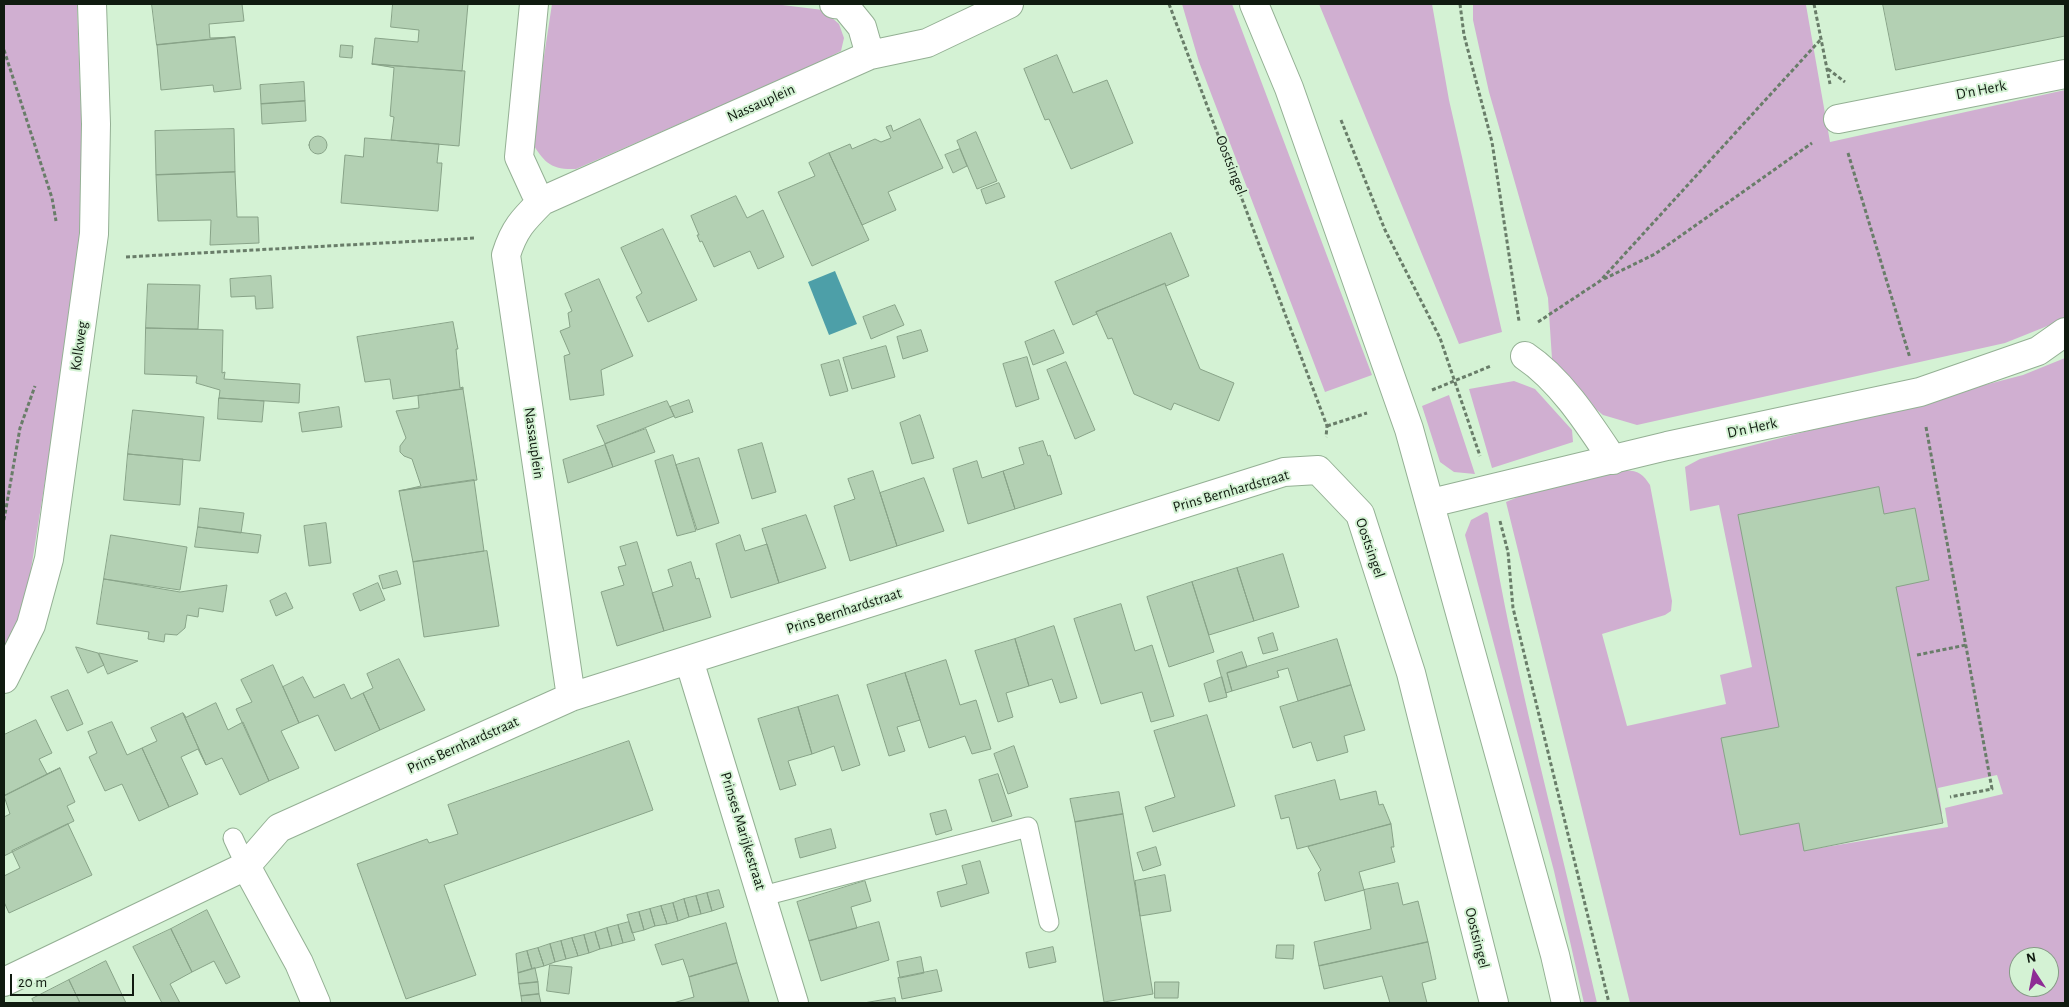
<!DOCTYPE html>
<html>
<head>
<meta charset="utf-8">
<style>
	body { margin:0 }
	#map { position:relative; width:2069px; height:1007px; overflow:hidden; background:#d4f2d4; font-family:"Alegreya Sans",sans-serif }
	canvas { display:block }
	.frame { position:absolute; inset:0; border:5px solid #101b10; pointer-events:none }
	.north { position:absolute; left:2009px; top:947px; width:50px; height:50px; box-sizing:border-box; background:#d4f2d4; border:1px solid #869c86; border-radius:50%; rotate:349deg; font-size:14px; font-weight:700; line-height:20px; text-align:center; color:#101b10 }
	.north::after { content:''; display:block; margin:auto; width:18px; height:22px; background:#8e2c95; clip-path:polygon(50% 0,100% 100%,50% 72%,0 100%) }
	.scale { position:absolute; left:10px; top:974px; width:124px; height:22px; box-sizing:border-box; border:2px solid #101b10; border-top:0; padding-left:6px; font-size:15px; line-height:18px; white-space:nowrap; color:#101b10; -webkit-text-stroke:4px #d4f2d4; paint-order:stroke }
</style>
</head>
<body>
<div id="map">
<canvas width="2069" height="1007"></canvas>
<div class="frame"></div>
<div class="north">N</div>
<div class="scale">20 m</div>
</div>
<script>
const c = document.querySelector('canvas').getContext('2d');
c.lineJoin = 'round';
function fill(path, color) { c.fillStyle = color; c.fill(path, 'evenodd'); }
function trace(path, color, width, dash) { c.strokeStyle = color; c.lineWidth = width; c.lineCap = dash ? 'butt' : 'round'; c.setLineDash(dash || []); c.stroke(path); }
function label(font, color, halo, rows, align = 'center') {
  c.font = font + ' "Alegreya Sans",sans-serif'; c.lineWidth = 4; c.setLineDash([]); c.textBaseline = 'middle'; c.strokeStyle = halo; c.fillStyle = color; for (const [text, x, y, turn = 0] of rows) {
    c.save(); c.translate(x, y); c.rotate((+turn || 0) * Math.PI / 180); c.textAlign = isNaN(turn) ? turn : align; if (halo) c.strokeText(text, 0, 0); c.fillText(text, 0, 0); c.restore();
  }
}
fill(new Path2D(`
	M 4,4 L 77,4 L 81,114 L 81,238 L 62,374 L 22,626 L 4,655 Z
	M 552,4 L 774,4 L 823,10 L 839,24 L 844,38 L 841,51 L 814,65 L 576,169 C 550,170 544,162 531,141 Z
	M 1182,4 L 1232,4 L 1372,375 L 1325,392 L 1199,62 Z
	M 1319,4 L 1432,4 L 1449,100 L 1502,332 L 1459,344 Z
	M 1473,4 L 1806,5 L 1830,142 L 2065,90 L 2065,319 L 2005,343 L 1637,425 L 1603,415 L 1553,374 L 1548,298 L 1489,92 L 1473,20 Z
	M 2065,358 L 2065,1003 L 1630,1003 L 1506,502 L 1525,494 L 1619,471 C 1635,469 1642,472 1650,485 L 1672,601 L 1671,611 L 1665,615 L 1602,634 L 1627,726 L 1726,704 L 1720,675 L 1752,667 L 1719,505 L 1690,511 L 1685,467 L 1700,459 L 2023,375 ZM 1997,775 L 2003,794 L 1945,808 L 1948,827 L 1807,850 L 1803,841 L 1942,814 L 1938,788 ZM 2019,957 L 2049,957 L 2049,987 L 2019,987 Z
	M 1514,381 L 1535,389 L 1572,430 L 1573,442 L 1492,468 L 1469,389 Z
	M 1449,395 L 1475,474 L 1454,472 L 1440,462 L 1422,406 Z
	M 1486,512 L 1488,513 C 1515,679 1560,840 1597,1003 L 1584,1003 L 1554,871 L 1465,535 L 1471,520 Z`), '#d0afd1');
fill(new Path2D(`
	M 835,271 L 857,324 L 829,335 L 808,282 Z`), '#4d9fa8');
const building = new Path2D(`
	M 152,4 L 242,4 L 244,21 L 209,24 L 210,38 L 235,37 L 157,45 Z
	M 393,4 L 468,4 L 462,71 L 372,64 L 375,38 L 418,42 L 419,30 L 391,27 Z
	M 1883,4 L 2065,4 L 2065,36 L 1896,70 Z
	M 235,37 L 241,89 L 214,92 L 213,85 L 161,90 L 157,45 Z
	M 341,45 L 353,46 L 352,58 L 340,57 Z
	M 1057,55 L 1073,93 L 1107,80 L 1133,143 L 1071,169 L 1049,119 L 1045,120 L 1024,69 Z
	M 372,64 L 465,71 L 459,146 L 391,140 L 394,117 L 390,116 L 394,68 Z
	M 304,82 L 305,101 L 261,104 L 260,85 Z
	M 305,101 L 306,121 L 262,124 L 261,104 Z
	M 920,119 L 943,168 L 888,192 L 896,210 L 862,225 L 829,153 L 850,144 L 852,149 L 875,139 L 881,142 L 891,138 L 886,127 L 891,125 L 893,131 Z
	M 234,129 L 235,172 L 156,175 L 155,131 Z
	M 976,132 L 997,181 L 977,189 L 957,141 Z
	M309 145a9 9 0 1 1 18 0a9 9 0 1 1-18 0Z
	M 365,138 L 439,144 L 437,163 L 442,163 L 438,211 L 341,203 L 345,155 L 363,157 Z
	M 960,149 L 967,166 L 953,173 L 945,155 Z
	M 829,153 L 869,240 L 812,266 L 778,192 L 815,176 L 809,163 Z
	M 235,172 L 237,217 L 258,217 L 259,243 L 210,245 L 211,220 L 158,221 L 156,175 Z
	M 999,183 L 1005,197 L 986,204 L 981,190 Z
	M 736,196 L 747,218 L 763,210 L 784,257 L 758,269 L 750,251 L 714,267 L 702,241 L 700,242 L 697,235 L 699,235 L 691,216 Z
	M 663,229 L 697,300 L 648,322 L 636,297 L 642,293 L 621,248 Z
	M 1171,233 L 1189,276 L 1166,286 L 1165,283 L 1096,312 L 1097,314 L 1073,325 L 1055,282 Z
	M 271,276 L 273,308 L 256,309 L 255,296 L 231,297 L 230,279 Z
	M 599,279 L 633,356 L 601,370 L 604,395 L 570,400 L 564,356 L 570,354 L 560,331 L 570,327 L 568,313 L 572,311 L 565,294 Z
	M 148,284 L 200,285 L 198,329 L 146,328 Z
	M 1165,284 L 1200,369 L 1234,383 L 1219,421 L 1174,403 L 1171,410 L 1134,394 L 1112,338 L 1108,339 L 1096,312 Z
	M 895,305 L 904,325 L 871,339 L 863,317 Z
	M 453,322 L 457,344 L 458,349 L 456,349 L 460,388 L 463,387 L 463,389 L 393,399 L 390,379 L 365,382 L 357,337 Z
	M 146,328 L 223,330 L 222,373 L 225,372 L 224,379 L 300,384 L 299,403 L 219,398 L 220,390 L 196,383 L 197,376 L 145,374 Z
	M 921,330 L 928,351 L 903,359 L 897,337 Z
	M 1054,330 L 1064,353 L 1033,365 L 1025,342 Z
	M 886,346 L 895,377 L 852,389 L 843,358 Z
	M 1027,357 L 1039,399 L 1016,407 L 1003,364 Z
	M 839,360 L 848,391 L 830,396 L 821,365 Z
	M 1066,362 L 1095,430 L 1075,439 L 1047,370 Z
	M 463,389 L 477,480 L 399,491 L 421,486 L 412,459 L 404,456 L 400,452 L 400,446 L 406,438 L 396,411 L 419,408 L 418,396 Z
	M 219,398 L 264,401 L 262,422 L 218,419 Z
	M 689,400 L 693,412 L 675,418 L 670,407 Z
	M 667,401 L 674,416 L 605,444 L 597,426 Z
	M 339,407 L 342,427 L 302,432 L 299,413 Z
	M 133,410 L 204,417 L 200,461 L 128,454 Z
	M 920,415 L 934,458 L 912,464 L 900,423 Z
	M 646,429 L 655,452 L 613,467 L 605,444 Z
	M 1043,441 L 1048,456 L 1050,455 L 1062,494 L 1015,509 L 1003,471 L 1024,464 L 1019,448 Z
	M 762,443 L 776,492 L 752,499 L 738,450 Z
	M 605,445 L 613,467 L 568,483 L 563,460 Z
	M 128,454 L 183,459 L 180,505 L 124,500 Z
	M 673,455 L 696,531 L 677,536 L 655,461 Z
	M 699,458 L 719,523 L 697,530 L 676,465 Z
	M 977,461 L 982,478 L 1003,471 L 1015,509 L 968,524 L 953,469 Z
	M 873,471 L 897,546 L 850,561 L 834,506 L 855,499 L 848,479 Z
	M 924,478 L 944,531 L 897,546 L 880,493 Z
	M 474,480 L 484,551 L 413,562 L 399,491 Z
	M 1879,487 L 1884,514 L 1915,508 L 1929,580 L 1896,587 L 1943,823 L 1804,851 L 1799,823 L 1740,835 L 1721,738 L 1779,727 L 1738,515 Z
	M 200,508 L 244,513 L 241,533 L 198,527 Z
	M 806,515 L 826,568 L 779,583 L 762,529 Z
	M 326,523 L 331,563 L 309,566 L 304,526 Z
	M 198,527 L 261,535 L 258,553 L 195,547 Z
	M 111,535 L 187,547 L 180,590 L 104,579 Z
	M 740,535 L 745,551 L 767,544 L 779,583 L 731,598 L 716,544 Z
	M 637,542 L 664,631 L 617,646 L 601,592 L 624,585 L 618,567 L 626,565 L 620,547 Z
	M 487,551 L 499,626 L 424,637 L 413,562 Z
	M 1283,554 L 1299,607 L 1254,621 L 1237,568 Z
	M 691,562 L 696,579 L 699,578 L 711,617 L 664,631 L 652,593 L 673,586 L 668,570 Z
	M 1237,568 L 1254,621 L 1209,635 L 1192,582 Z
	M 397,571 L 401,584 L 383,589 L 379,576 Z
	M 104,579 L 180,592 L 227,585 L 223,612 L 199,608 L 198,617 L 187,615 L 185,628 L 177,635 L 165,634 L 164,642 L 148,639 L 149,632 L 97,624 Z
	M 1192,582 L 1214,652 L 1169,667 L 1147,597 Z
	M 378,583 L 385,600 L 360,611 L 353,594 Z
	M 286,593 L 293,608 L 276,616 L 270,601 Z
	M 1121,604 L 1135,651 L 1152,645 L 1174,716 L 1151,722 L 1142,692 L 1101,704 L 1074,619 Z
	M 1054,626 L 1077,698 L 1060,703 L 1052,679 L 1029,686 L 1015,639 Z
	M 1273,633 L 1278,650 L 1263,654 L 1258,638 Z
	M 1015,639 L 1029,686 L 1006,693 L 1013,717 L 998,722 L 975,651 Z
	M 1337,639 L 1351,685 L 1298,701 L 1288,668 L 1277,671 L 1279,677 L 1232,691 L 1227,673 Z
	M 76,647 L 98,653 L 104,665 L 88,673 Z
	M 1242,652 L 1247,667 L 1227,673 L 1232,691 L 1226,693 L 1217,661 Z
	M 99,653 L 138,661 L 108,674 Z
	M 399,659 L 425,710 L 380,730 L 363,693 L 373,688 L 367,674 Z
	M 946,660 L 960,705 L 976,700 L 991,749 L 972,754 L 965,736 L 929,748 L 905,673 Z
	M 273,665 L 299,723 L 281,731 L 299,768 L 269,781 L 236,709 L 252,702 L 241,680 Z
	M 905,673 L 920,720 L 897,727 L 905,751 L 889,756 L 867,685 Z
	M 303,677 L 314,698 L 344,684 L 351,699 L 363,693 L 380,730 L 335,751 L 318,715 L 299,723 L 283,687 Z
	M 1222,677 L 1227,697 L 1209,702 L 1204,684 Z
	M 1351,685 L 1365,730 L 1344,736 L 1348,752 L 1317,761 L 1311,742 L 1293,748 L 1280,707 Z
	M 68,690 L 83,724 L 67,731 L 51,697 Z
	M 838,695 L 860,765 L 842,771 L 834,746 L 812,754 L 798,707 Z
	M 216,703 L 228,730 L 243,722 L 269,781 L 240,795 L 222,758 L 206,765 L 183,713 L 186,717 Z
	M 798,707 L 812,754 L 788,761 L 796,785 L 780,790 L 758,719 Z
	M 183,713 L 206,765 L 198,749 L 181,757 L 198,794 L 169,807 L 142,748 L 157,741 L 151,728 Z
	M 1207,715 L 1235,806 L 1153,832 L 1145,807 L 1175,797 L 1154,731 Z
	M 36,720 L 52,753 L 39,759 L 47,774 L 60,768 L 4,796 L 4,735 Z
	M 112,722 L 127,755 L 142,748 L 169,807 L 139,821 L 122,784 L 105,791 L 89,757 L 97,753 L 88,732 Z
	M 629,741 L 653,810 L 444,885 L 476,975 L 406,999 L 357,864 L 427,839 L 429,843 L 458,834 L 448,805 Z
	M 1014,746 L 1028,787 L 1008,794 L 994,754 Z
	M 60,768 L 75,802 L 67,806 L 74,821 L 4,856 L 4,817 L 10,814 L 4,796 Z
	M 998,774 L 1012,816 L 992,822 L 979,780 Z
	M 1335,780 L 1340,800 L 1376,791 L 1379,805 L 1383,804 L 1391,824 L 1297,849 L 1289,817 L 1281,819 L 1275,796 Z
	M 1119,792 L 1123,814 L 1075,822 L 1070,799 Z
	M 946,810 L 952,830 L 936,835 L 930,814 Z
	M 1123,814 L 1153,994 L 1104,1002 L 1075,822 Z
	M 68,824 L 92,875 L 9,913 L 4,902 L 4,876 L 20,868 L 12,851 Z
	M 1391,824 L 1394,847 L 1391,847 L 1395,862 L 1359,872 L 1364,890 L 1325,901 L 1318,873 L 1321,870 L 1308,847 Z
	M 831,829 L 836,848 L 800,858 L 795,839 Z
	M 1156,847 L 1161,865 L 1143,871 L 1137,853 Z
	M 980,861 L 989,893 L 941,907 L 937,892 L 967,884 L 962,866 Z
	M 1165,875 L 1171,911 L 1140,916 L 1135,881 Z
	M 865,881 L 871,901 L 851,907 L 857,928 L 809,941 L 797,902 Z
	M 1398,883 L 1403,905 L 1418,901 L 1428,942 L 1319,966 L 1314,942 L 1371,929 L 1364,890 Z
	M 719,890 L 724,907 L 712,911 L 707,893 Z
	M 707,893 L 712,911 L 701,914 L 696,896 Z
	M 696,896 L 701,914 L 689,917 L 684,899 Z
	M 684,899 L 689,917 L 678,921 L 673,903 Z
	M 673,903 L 678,921 L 667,924 L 661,906 Z
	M 661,906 L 667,924 L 655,926 L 650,909 Z
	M 650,909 L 655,926 L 644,930 L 639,912 Z
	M 207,910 L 240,977 L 226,984 L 214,961 L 192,972 L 171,929 Z
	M 639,912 L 644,930 L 632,933 L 627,915 Z
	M 629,922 L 635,940 L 623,943 L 618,925 Z
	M 879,922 L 889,960 L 821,981 L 809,941 Z
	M 726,923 L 737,963 L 689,977 L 683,959 L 662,965 L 655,945 Z
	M 618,925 L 623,943 L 612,946 L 607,928 Z
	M 607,928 L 612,946 L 600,949 L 595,932 Z
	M 171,929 L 192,972 L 170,984 L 180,1003 L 162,1003 L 133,947 Z
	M 595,932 L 600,949 L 589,953 L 584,935 Z
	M 584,935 L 589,953 L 578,956 L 572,938 Z
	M 572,938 L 578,956 L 566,959 L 561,941 Z
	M 561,941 L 566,959 L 555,962 L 550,944 Z
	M 1428,942 L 1436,979 L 1422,983 L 1427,1003 L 1390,1003 L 1382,976 L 1324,989 L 1319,966 Z
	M 550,944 L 555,962 L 544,966 L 538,948 Z
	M 1277,945 L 1294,945 L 1293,959 L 1276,958 Z
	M 1053,947 L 1056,962 L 1029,968 L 1026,953 Z
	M 538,948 L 544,966 L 532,969 L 527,951 Z
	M 527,951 L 532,969 L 518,973 L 516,954 Z
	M 921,957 L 924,973 L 900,978 L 897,962 Z
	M 106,961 L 126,1003 L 80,1003 L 69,980 Z
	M 737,963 L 749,1002 L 673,1003 L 694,997 L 689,977 Z
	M 550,965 L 572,967 L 569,994 L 547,991 Z
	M 535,968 L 538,982 L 519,984 L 518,973 Z
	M 937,970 L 942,991 L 902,999 L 898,978 Z
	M 69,980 L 80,1003 L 34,1003 L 32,999 Z
	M 538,982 L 539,994 L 521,996 L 519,984 Z
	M 1155,982 L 1179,982 L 1178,998 L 1155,998 Z
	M 539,994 L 541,1003 L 522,1003 L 521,996 Z
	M 895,998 L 896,1003 L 864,1003 Z`);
fill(building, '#b3d0b3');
trace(building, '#88a388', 1);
const service = new Path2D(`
	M 233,838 L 246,866
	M 763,896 L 1028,827 L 1049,922`);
const minor = new Path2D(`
	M 534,4 L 519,157 L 535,192 L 542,201
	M 834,4 L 844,5 L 862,27 L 870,55
	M 1838,119 L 2065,74
	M 1525,356 C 1561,380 1589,424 1613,460
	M 1431,503 L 1667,446 L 1920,392 L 2038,351 L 2065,332
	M 689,660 L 794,1003
	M 4,679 L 31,625 L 49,559 L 94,234 L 96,124 L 92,4
	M 571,697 L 506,255 C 514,229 523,220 542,201 L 870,55 L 927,43 L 1009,4
	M 246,866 L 299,963 L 316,1003
	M 4,982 L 246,866 L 279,828 L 571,697 L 1284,472 L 1318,470 L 1360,514 L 1411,673 L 1494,1003`);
const secondary = new Path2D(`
	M 1254,4 L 1289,88 L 1409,429 L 1555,955 L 1566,1003`);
trace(service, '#94b094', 21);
trace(minor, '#94b094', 30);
trace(secondary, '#94b094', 30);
trace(new Path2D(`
	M 1169,4 L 1327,426 L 1326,437
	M 1460,4 L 1464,35 L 1492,142 L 1519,321
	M 1814,4 L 1830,84
	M 4,50 L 52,198 L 56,221
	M 1828,69 L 1845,82
	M 1341,120 L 1385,230 L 1440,338 L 1480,456
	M 1848,153 L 1910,358
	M 126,257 L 475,238
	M 1604,279 L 1655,254 L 1812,143
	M 1538,322 L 1600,281 L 1822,38
	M 1432,390 L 1491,366
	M 1327,426 L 1367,413
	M 1926,427 L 1992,789 L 1950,797
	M 4,520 L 20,428 L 35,386
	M 1500,521 L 1508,552 L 1513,608 L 1609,1003
	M 1917,655 L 1966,645`), '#697d69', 3, [4, 2.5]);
trace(service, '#fff', 19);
trace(minor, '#fff', 28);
trace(secondary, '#fff', 28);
label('15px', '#101b10', '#d4f2d4', [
	["D'n Herk",1981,90,-11],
	["Nassauplein",761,103,-24],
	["Oostsingel",1231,165,69],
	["Kolkweg",79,346,-82],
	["D'n Herk",1752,428,-12],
	["Nassauplein",534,443,82],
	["Prins Bernhardstraat",1231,491,-16],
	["Oostsingel",1370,548,71],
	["Prins Bernhardstraat",844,611,-18],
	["Prins Bernhardstraat",463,745,-24],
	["Prinses Marijkestraat",743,831,73],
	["Oostsingel",1477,938,76]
]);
</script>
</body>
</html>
